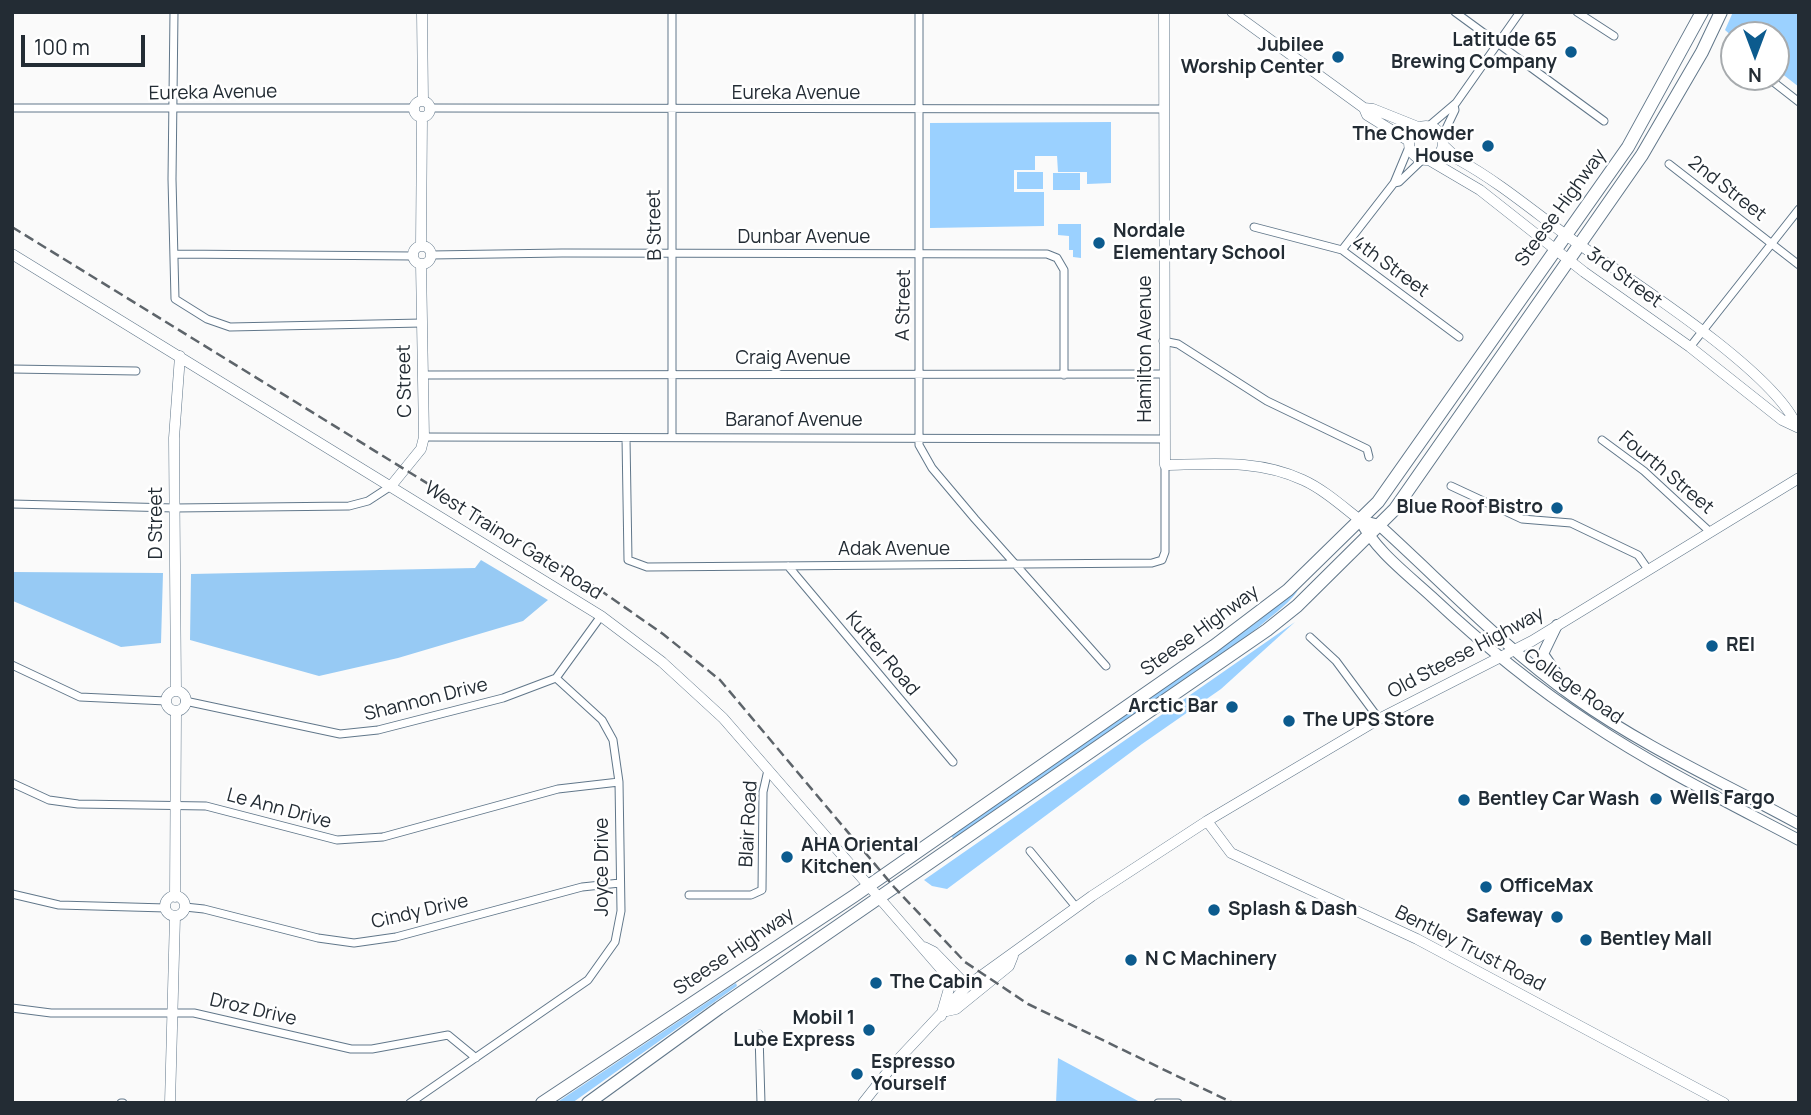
<!DOCTYPE html>
<html>
<head>
<meta charset="utf-8">
<style>
	body { margin:0 }
	#map { position:relative; width:1811px; height:1115px; overflow:hidden; background:#fafafa; font-family:Manrope,sans-serif }
	canvas { display:block }
	.frame { position:absolute; inset:0; border:14px solid #232c34; pointer-events:none }
	.north { position:absolute; left:1720px; top:21px; width:70px; height:70px; box-sizing:border-box; background:#fff; border:2px solid #a7abae; border-radius:50%; rotate:180deg; font-size:19px; font-weight:700; line-height:28px; text-align:center; color:#232c34 }
	.north::after { content:''; display:block; margin:auto; width:24px; height:32px; background:#0c5b8e; clip-path:polygon(50% 0,100% 100%,50% 72%,0 100%) }
	.scale { position:absolute; left:21px; top:35px; width:124px; height:32px; box-sizing:border-box; border:4px solid #232c34; border-top:0; padding-left:9px; font-size:21px; line-height:24px; white-space:nowrap; color:#232c34; -webkit-text-stroke:5px #fff; paint-order:stroke }
</style>
</head>
<body>
<div id="map">
<canvas width="1811" height="1115"></canvas>
<div class="frame"></div>
<div class="north">N</div>
<div class="scale">100 m</div>
</div>
<script>
const c = document.querySelector('canvas').getContext('2d');
c.lineJoin = 'round';
function fill(path, color) { c.fillStyle = color; c.fill(path, 'evenodd'); }
function trace(path, color, width, dash) { c.strokeStyle = color; c.lineWidth = width; c.lineCap = dash ? 'butt' : 'round'; c.setLineDash(dash || []); c.stroke(path); }
function label(font, color, halo, rows, align = 'center') {
  c.font = font + ' Manrope,sans-serif'; c.lineWidth = 5; c.setLineDash([]); c.textBaseline = 'middle'; c.strokeStyle = halo; c.fillStyle = color; for (const [text, x, y, turn = 0] of rows) {
    c.save(); c.translate(x, y); c.rotate((+turn || 0) * Math.PI / 180); c.textAlign = isNaN(turn) ? turn : align; if (halo) c.strokeText(text, 0, 0); c.fillText(text, 0, 0); c.restore();
  }
}
fill(new Path2D(`
	M 1733,12 L 1799,12 L 1799,87 L 1776,69 L 1776,35 L 1734,35 L 1734,38 L 1725,30 Z
	M 1111,122 L 1111,183 L 1087,184 L 1087,172 L 1058,172 L 1057,156 L 1035,156 L 1035,170 L 1014,170 L 1014,192 L 1044,192 L 1044,226 L 930,228 L 930,123 Z
	M 1017,172 L 1043,172 L 1043,189 L 1017,189 Z
	M 1053,173 L 1080,173 L 1080,190 L 1053,190 Z
	M 1058,224 L 1081,224 L 1081,258 L 1073,257 L 1073,250 L 1069,250 L 1069,236 L 1058,235 Z
	M 1298,589 C 1295,614 996,810 954,839 L 951,836 L 1257,622 Z
	M 1295,622 L 1221,689 L 1142,744 L 947,889 L 932,886 L 924,880 Z
	M 736,983 L 737,986 L 572,1103 L 556,1103 Z
	M 1058,1058 L 1140,1102 L 1140,1103 L 1056,1103 Z`), '#9bd1ff');
fill(new Path2D(`
	M 481,560 L 548,600 L 523,621 L 398,658 L 319,676 L 190,640 L 191,574 L 475,568 Z
	M 12,572 L 163,573 L 161,643 L 121,647 L 13,601 Z`), '#97caf4');
const street = new Path2D(`
	M 174,12 L 172,179 L 175,299 L 207,319 L 230,327 L 422,323
	M 919,12 L 919,445 L 932,468 L 975,519 L 1106,666
	M 1455,12 L 1604,121
	M 1577,12 L 1614,36
	M 1767,77 L 1799,102
	M 12,108 L 414,108
	M 431,108 L 1161,109
	M 1429,126 L 1456,103 L 1520,12
	M 1442,137 L 1455,110 L 1454,105
	M 1669,164 L 1799,265
	M 1394,183 L 1409,147
	M 1254,227 L 1342,250 L 1459,337
	M 1342,250 L 1394,183 L 1399,182 L 1422,160
	M 174,254 L 413,256
	M 431,255 L 562,253 L 1047,254 L 1057,258 L 1064,270 L 1064,375
	M 1163,341 L 1178,344 L 1267,401 L 1367,449 L 1369,457
	M 1690,347 L 1799,209
	M 12,369 L 136,371
	M 423,375 L 1163,374
	M 424,437 L 1164,439
	M 672,437 L 672,12
	M 626,438 L 628,560 L 647,567 L 1152,563 L 1162,560 L 1165,552 L 1165,465
	M 1602,440 L 1644,471 L 1709,531
	M 1451,486 L 1522,519 L 1571,523 L 1638,555 L 1647,568
	M 12,504 L 175,508 L 349,506 L 368,501 L 391,486
	M 788,566 L 953,762
	M 1310,637 L 1336,661 L 1379,719
	M 12,665 L 80,697 L 166,701
	M 185,701 L 340,734 L 378,730 L 503,698 L 556,678 L 601,616
	M 12,783 L 49,800 L 78,804 L 206,806 L 337,840 L 383,837 L 558,789 L 619,782
	M 1030,851 L 1076,907
	M 12,894 L 59,905 L 166,908
	M 689,895 L 751,895 L 762,890 L 763,792 L 768,770
	M 185,907 L 204,909 L 318,938 L 354,943 L 396,937 L 582,887 L 620,883
	M 12,1008 L 51,1013 L 194,1013 L 351,1049 L 372,1049 L 448,1035 L 476,1058
	M 759,1034 L 761,1103
	M 121,1103 L 123,1103
	M 410,1103 L 588,980 L 615,942 L 621,911 L 619,782 L 613,740 L 602,720 L 556,678
	M 1158,1103 L 1178,1103`);
const secondary = new Path2D(`
	M 422,12 L 423,101
	M 1164,12 L 1165,465 C 1212,464 1259,459 1303,480 C 1323,489 1342,506 1360,520
	M 1232,12 L 1364,108 L 1367,115 L 1409,141
	M414 109a8 8 0 1 1 16 0a8 8 0 1 1-16 0Z
	M 1364,108 L 1373,109 L 1418,127
	M1409 143a17 17 0 1 1 34 0a17 17 0 1 1-34 0Z
	M 1443,145 L 1459,160 C 1501,183 1539,216 1577,243 C 1629,279 1777,373 1797,427
	M 1429,160 L 1480,190 L 1584,272 L 1690,347 L 1782,420 L 1799,428
	M 421,246 L 422,118
	M413 255a9 9 0 1 1 18 0a9 9 0 1 1-18 0Z
	M 12,254 L 601,616 L 662,662 L 723,718 L 941,969 L 950,985 L 941,1016
	M 391,486 L 421,449 L 424,437 L 421,264
	M 176,691 L 174,438 L 180,356
	M166 701a10 10 0 1 1 20 0a10 10 0 1 1-20 0Z
	M 1207,821 L 1231,853 L 1417,939 L 1724,1103
	M165 906a10 10 0 1 1 20 0a10 10 0 1 1-20 0Z
	M 175,897 L 176,711
	M 924,947 L 934,952 L 967,986
	M 947,1011 L 956,1009 L 1009,966 L 1013,956
	M 170,1103 L 175,916
	M 863,1103 L 893,1065 L 967,986 L 1092,896 L 1207,821 L 1379,719 L 1532,641 L 1799,478`);
const primary = new Path2D(`
	M 1360,520 C 1375,550 1407,574 1432,597 C 1481,643 1533,686 1590,723 C 1656,767 1729,803 1799,840
	M 1360,520 L 1379,525 C 1444,584 1503,647 1575,698 C 1644,747 1724,783 1799,824
	M 1557,625 L 1543,654 L 1563,683`);
const highway = new Path2D(`
	M 542,1103 L 854,896 L 1214,646 L 1288,590 L 1378,502 L 1628,147 L 1702,12
	M 588,1103 L 719,1008 L 1267,630 L 1297,606 L 1395,509 L 1642,155 L 1702,52 L 1721,12`);
trace(street, '#61778a', 9);
trace(secondary, '#61778a', 11);
trace(primary, '#61778a', 12);
trace(highway, '#61778a', 14);
trace(street, '#fff', 7);
trace(secondary, '#fff', 10);
trace(primary, '#fff', 10);
trace(highway, '#fff', 12);
trace(new Path2D(`
	M 12,227 L 597,588 L 663,634 L 720,680 L 894,887 L 965,962 L 1028,1004 L 1233,1103`), '#5d646a', 2.5, [10, 5]);
for (const [x, y, r, color] of [
	[1571,52,7,"#0c5b8e"],
	[1338,57,7,"#0c5b8e"],
	[1488,146,7,"#0c5b8e"],
	[1099,243,7,"#0c5b8e"],
	[1557,508,7,"#0c5b8e"],
	[1712,646,7,"#0c5b8e"],
	[1232,707,7,"#0c5b8e"],
	[1289,721,7,"#0c5b8e"],
	[1656,799,7,"#0c5b8e"],
	[1464,800,7,"#0c5b8e"],
	[787,857,7,"#0c5b8e"],
	[1486,887,7,"#0c5b8e"],
	[1214,910,7,"#0c5b8e"],
	[1557,917,7,"#0c5b8e"],
	[1586,940,7,"#0c5b8e"],
	[1131,960,7,"#0c5b8e"],
	[876,983,7,"#0c5b8e"],
	[869,1030,7,"#0c5b8e"],
	[857,1074,7,"#0c5b8e"]
]) { const dot = new Path2D(); dot.arc(x, y, r, 0, 2 * Math.PI); c.fillStyle = color; c.fill(dot); trace(dot, '#fff', 2.5); }
label('bold 19px', '#232c34', '#fff', [
	["Latitude 65",1557,41,"right"],
	["Brewing Company",1557,63,"right"],
	["Jubilee",1324,46,"right"],
	["Worship Center",1324,68,"right"],
	["The Chowder",1474,135,"right"],
	["House",1474,157,"right"],
	["Nordale",1113,232],
	["Elementary School",1113,254],
	["Blue Roof Bistro",1543,508,"right"],
	["REI",1726,646],
	["Arctic Bar",1218,707,"right"],
	["The UPS Store",1303,721],
	["Wells Fargo",1670,799],
	["Bentley Car Wash",1478,800],
	["AHA Oriental",801,846],
	["Kitchen",801,868],
	["OfficeMax",1500,887],
	["Splash & Dash",1228,910],
	["Safeway",1543,917,"right"],
	["Bentley Mall",1600,940],
	["N C Machinery",1145,960],
	["The Cabin",890,983],
	["Mobil 1",855,1019,"right"],
	["Lube Express",855,1041,"right"],
	["Espresso",871,1063],
	["Yourself",871,1085]
], 'left');
label('19px', '#232c34', '#fff', [
	["Eureka Avenue",213,93,-1],
	["Eureka Avenue",796,94],
	["2nd Street",1727,189,38],
	["Steese Highway",1561,208,-54],
	["B Street",655,225,-91],
	["Dunbar Avenue",804,238],
	["4th Street",1390,267,36],
	["3rd Street",1624,278,36],
	["A Street",904,305,-89],
	["Hamilton Avenue",1146,349,-90],
	["Craig Avenue",793,359],
	["C Street",405,381,-91],
	["Baranof Avenue",794,421],
	["Fourth Street",1666,473,40],
	["D Street",157,523,-90],
	["West Trainor Gate Road",513,541,32],
	["Adak Avenue",894,550],
	["Steese Highway",1200,631,-36],
	["Old Steese Highway",1466,653,-28],
	["Kutter Road",882,654,50],
	["College Road",1573,687,35],
	["Shannon Drive",426,700,-14],
	["Le Ann Drive",279,809,15],
	["Blair Road",749,824,-87],
	["Joyce Drive",603,867,-90],
	["Cindy Drive",420,912,-13],
	["Bentley Trust Road",1470,949,27],
	["Steese Highway",734,952,-34],
	["Droz Drive",253,1010,13]
]);
</script>
</body>
</html>
